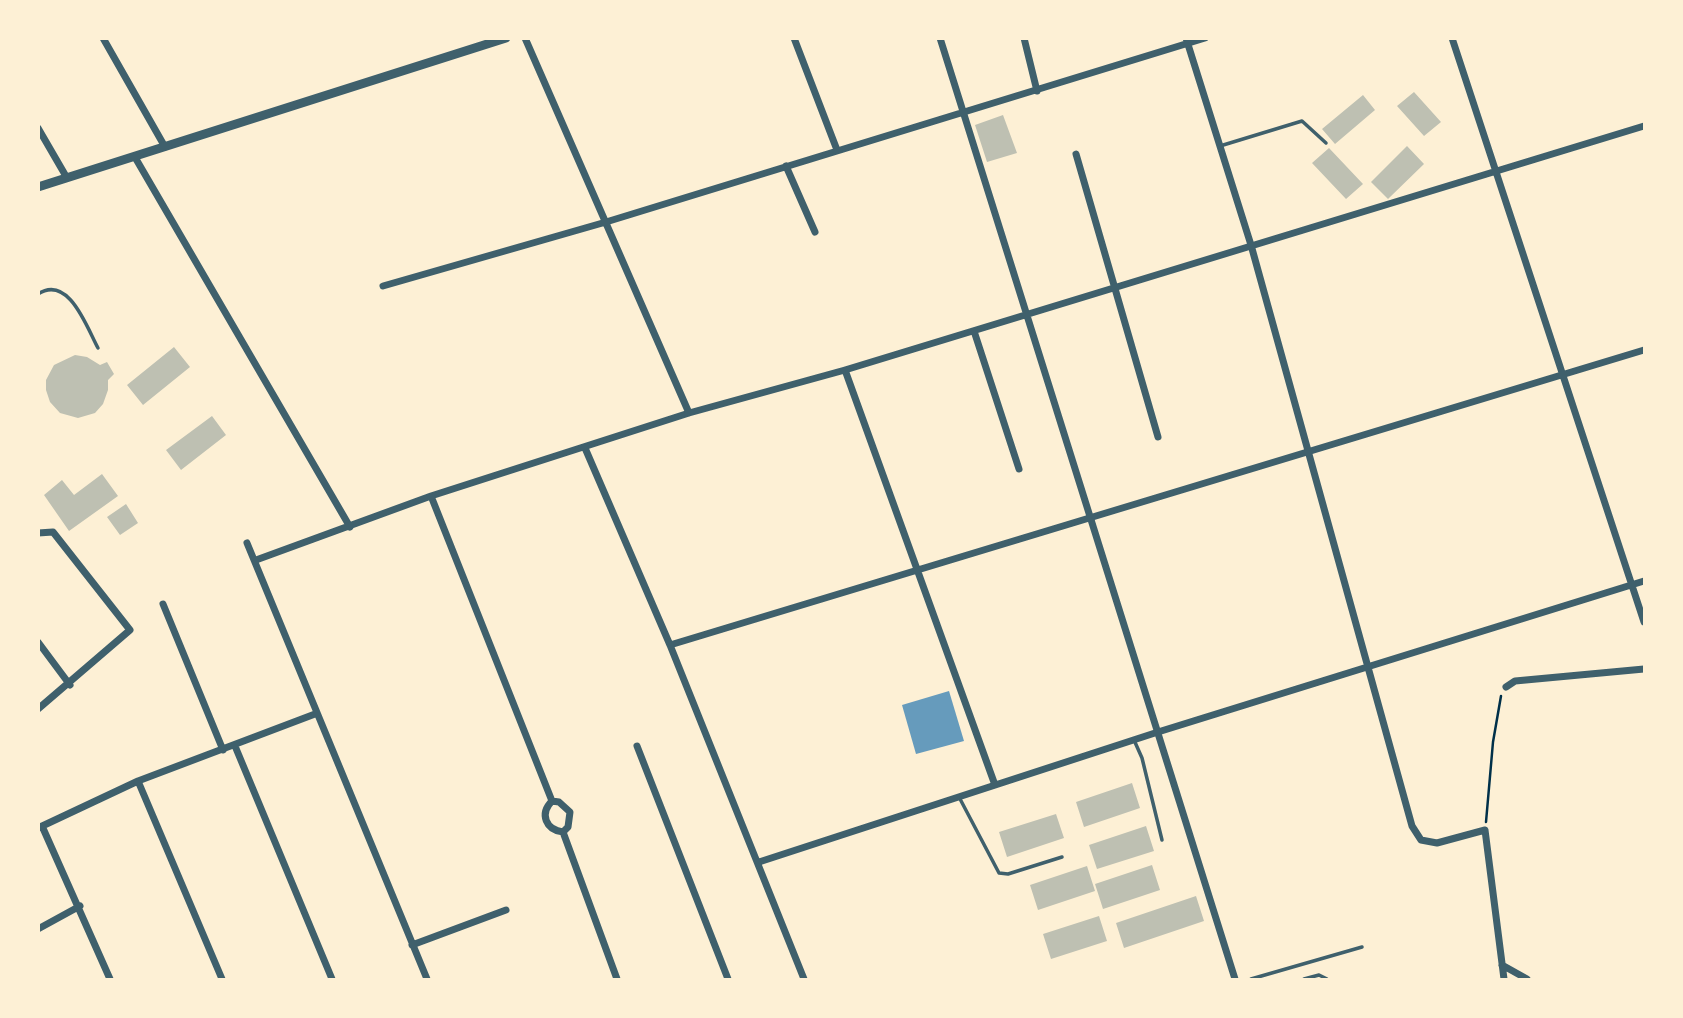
<!DOCTYPE html>
<html>
<head>
<meta charset="utf-8">
<style>
	body { margin:0 }
	#map { position:relative; width:1683px; height:1018px; overflow:hidden; background:#fdf0d5; font-family:Manrope,sans-serif }
	canvas { display:block }
	.frame { position:absolute; inset:0; border:40px solid #fdf0d5; pointer-events:none }
</style>
</head>
<body>
<div id="map">
<canvas width="1683" height="1018"></canvas>
<div class="frame"></div>
</div>
<script>
const c = document.querySelector('canvas').getContext('2d');
c.lineJoin = 'round';
function fill(path, color) { c.fillStyle = color; c.fill(path, 'evenodd'); }
function trace(path, color, width, dash) { c.strokeStyle = color; c.lineWidth = width; c.lineCap = dash ? 'butt' : 'round'; c.setLineDash(dash || []); c.stroke(path); }
fill(new Path2D(`
	M 949,691 L 964,741 L 916,754 L 902,705 Z`), '#669bbc');
fill(new Path2D(`
	M 1414,92 L 1441,122 L 1424,136 L 1397,106 Z
	M 1363,95 L 1375,110 L 1335,144 L 1322,129 Z
	M 1003,115 L 1017,153 L 987,162 L 975,125 Z
	M 1407,146 L 1424,164 L 1388,199 L 1371,182 Z
	M 1329,148 L 1363,184 L 1346,199 L 1312,163 Z
	M 174,347 L 190,367 L 143,405 L 127,385 Z
	M 75,355 L 87,357 L 100,365 L 107,362 L 114,374 L 108,380 L 108,390 L 103,404 L 95,413 L 78,418 L 60,413 L 50,402 L 46,390 L 46,380 L 54,365 Z
	M 212,416 L 226,435 L 181,470 L 166,450 Z
	M 102,474 L 118,496 L 69,531 L 44,495 L 62,480 L 74,495 Z
	M 126,504 L 138,523 L 120,535 L 107,517 Z
	M 1132,783 L 1140,808 L 1084,827 L 1076,802 Z
	M 1056,814 L 1064,838 L 1007,857 L 999,832 Z
	M 1146,826 L 1154,851 L 1097,869 L 1089,845 Z
	M 1152,865 L 1160,890 L 1103,909 L 1095,884 Z
	M 1087,866 L 1095,891 L 1038,910 L 1030,885 Z
	M 1196,896 L 1204,921 L 1124,948 L 1116,923 Z
	M 1099,916 L 1107,941 L 1051,959 L 1043,934 Z`), '#bec0b2');
trace(new Path2D(`
	M 1486,822 L 1493,742 L 1501,696`), '#003049', 2.5);
trace(new Path2D(`
	M 1220,146 L 1302,121 L 1326,143
	M 38,294 C 69,274 87,328 98,348
	M 1134,740 L 1142,758 L 1162,840
	M 959,797 L 999,873 L 1008,874 L 1062,857
	M 1251,979 L 1362,947
	M 1304,979 L 1319,975 L 1327,979`), '#3f606c', 3.5);
trace(new Path2D(`
	M 103,38 L 165,147
	M 525,38 L 689,413
	M 794,38 L 837,150
	M 940,38 L 1235,979
	M 1024,38 L 1037,91
	M 1186,38 L 1251,245 L 1412,826 L 1421,840 L 1437,843 L 1485,830 L 1504,979
	M 1452,38 L 1644,622
	M 38,128 L 67,178
	M 1076,154 L 1158,437
	M 136,159 L 350,527
	M 786,166 L 815,232
	M 383,286 L 606,222 L 1205,38
	M 974,331 L 1019,469
	M 845,370 L 995,785
	M 585,448 L 670,645 L 804,979
	M 431,496 L 552,801
	M 38,533 L 53,532 L 130,630 L 38,709
	M 247,543 L 427,979
	M 256,560 L 431,496 L 689,413 L 845,370 L 1644,126
	M 163,604 L 223,750
	M 38,642 L 70,685
	M 670,645 L 1644,350
	M 1506,687 L 1515,681 L 1644,669
	M 235,746 L 332,979
	M 637,746 L 728,979
	M 138,781 L 222,979
	M 552,801 L 559,802 L 570,812 L 568,827 L 563,832
	M 552,801 C 539,814 546,830 563,832
	M 42,826 L 110,979
	M 38,828 L 138,781 L 315,714
	M 563,832 L 617,979
	M 759,862 L 1158,732 L 1644,581
	M 38,929 L 80,906
	M 412,945 L 506,910
	M 1502,965 L 1527,979`), '#3f606c', 7);
trace(new Path2D(`
	M 38,187 L 506,38`), '#3f606c', 9);
</script>
</body>
</html>
